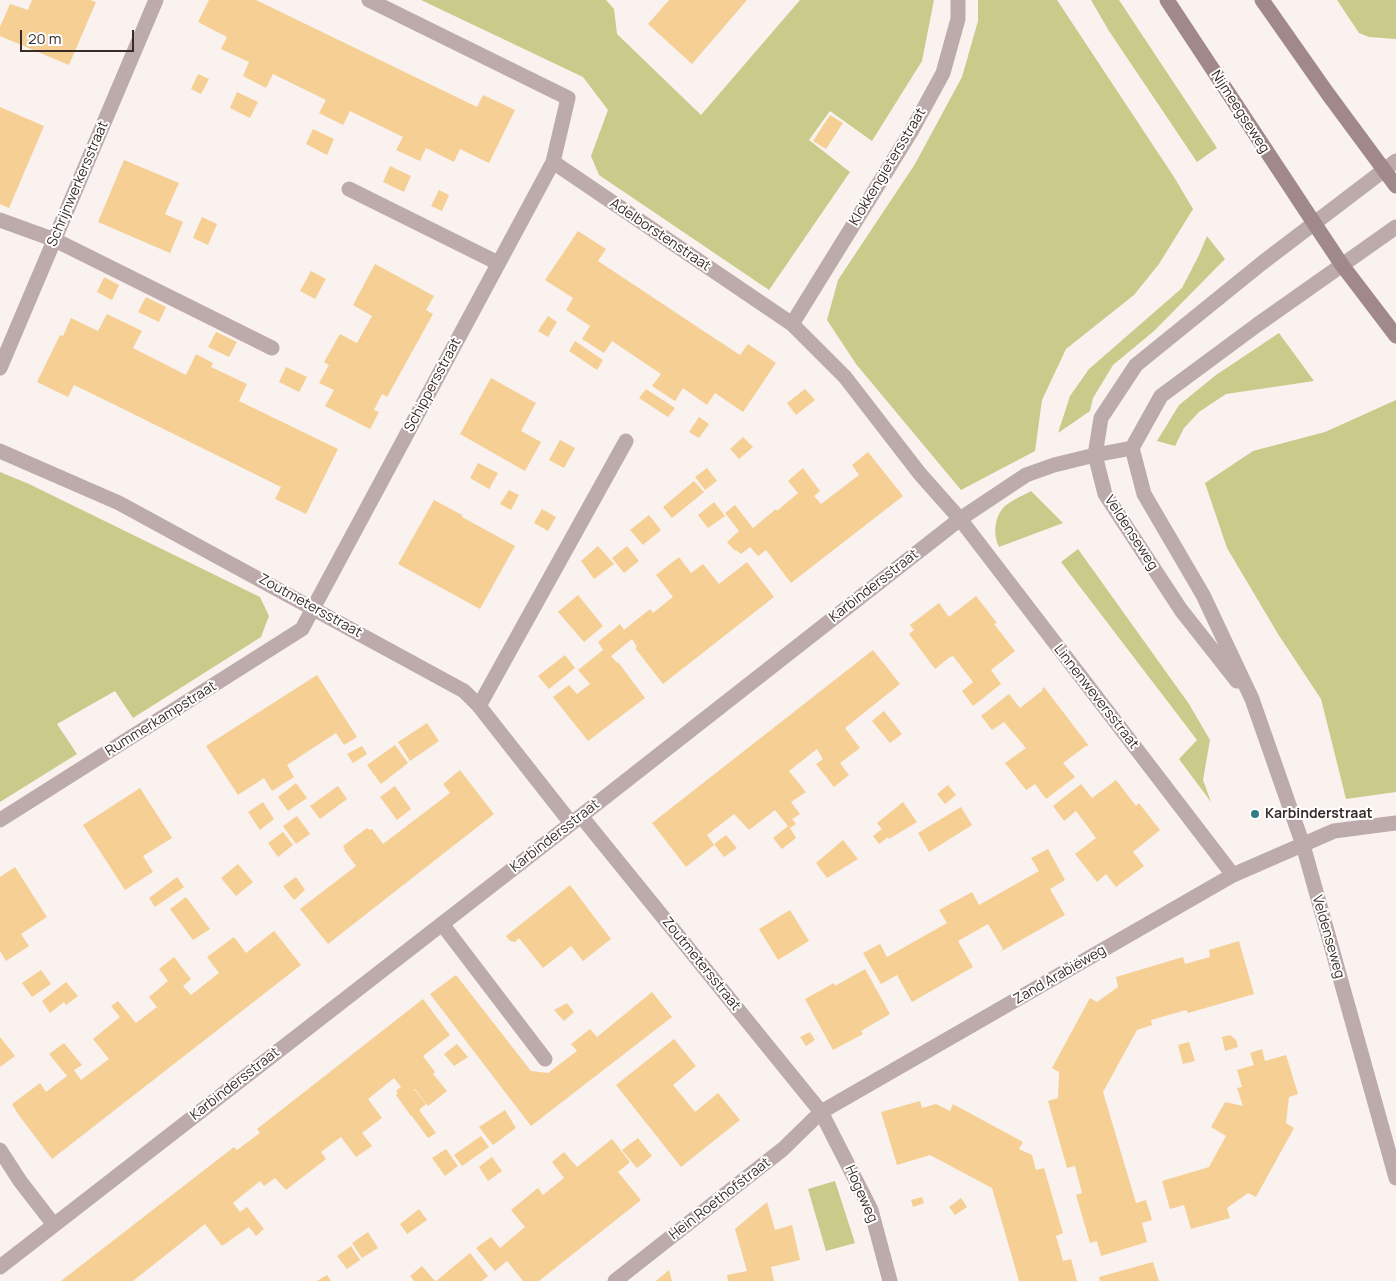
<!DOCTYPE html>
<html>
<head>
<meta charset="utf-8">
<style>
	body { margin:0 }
	#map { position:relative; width:1396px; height:1281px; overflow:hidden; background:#faf2ef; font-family:Manrope,sans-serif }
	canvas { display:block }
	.scale { position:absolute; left:20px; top:30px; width:114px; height:22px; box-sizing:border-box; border:2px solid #392c26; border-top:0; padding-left:6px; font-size:15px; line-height:18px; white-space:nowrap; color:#392c26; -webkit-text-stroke:4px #fff; paint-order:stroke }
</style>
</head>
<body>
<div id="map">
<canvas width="1396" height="1281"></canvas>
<div class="scale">20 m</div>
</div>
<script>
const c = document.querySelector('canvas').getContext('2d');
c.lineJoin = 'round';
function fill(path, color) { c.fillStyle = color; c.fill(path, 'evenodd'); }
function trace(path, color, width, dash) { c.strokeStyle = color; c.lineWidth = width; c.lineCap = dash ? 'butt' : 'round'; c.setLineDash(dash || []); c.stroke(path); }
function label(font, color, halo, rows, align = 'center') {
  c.font = font + ' Manrope,sans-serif'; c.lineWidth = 4; c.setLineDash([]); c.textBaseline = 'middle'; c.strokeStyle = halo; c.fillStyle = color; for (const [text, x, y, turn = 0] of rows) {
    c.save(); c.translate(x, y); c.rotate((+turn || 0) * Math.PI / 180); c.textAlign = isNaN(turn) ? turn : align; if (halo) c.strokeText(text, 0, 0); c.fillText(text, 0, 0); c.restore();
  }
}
fill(new Path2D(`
	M 421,0 L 606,0 L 614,9 L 617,34 L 701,115 L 800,0 L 934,0 L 922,61 L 872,141 L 830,111 L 809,140 L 850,172 L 769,290 L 599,175 L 591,156 L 608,110 L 583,77 Z
	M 978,0 L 1057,0 L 1174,177 L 1193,209 L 1159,264 L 1134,295 L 1066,349 L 1042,400 L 1035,451 L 961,490 L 856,364 L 827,320 L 838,280 L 915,164 L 962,77 L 978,21 Z
	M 1091,0 L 1119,0 L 1217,148 L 1197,162 L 1109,31 Z
	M 1337,0 L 1396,0 L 1396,39 L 1369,37 L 1359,33 Z
	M 1207,236 L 1225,259 L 1154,331 L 1113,365 L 1093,398 L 1090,411 L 1058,433 L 1070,396 L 1089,369 L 1182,288 L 1199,255 Z
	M 1279,333 L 1314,381 L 1226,394 L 1199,412 L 1184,428 L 1175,446 L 1157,441 L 1179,405 L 1216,375 Z
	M 1396,400 L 1396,792 L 1346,799 L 1321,699 L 1278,634 L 1227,548 L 1205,483 L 1253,451 L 1325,432 Z
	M 0,472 L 29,484 L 260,597 L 269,616 L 261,637 L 133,718 L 115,691 L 57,724 L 77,754 L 0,802 Z
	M 1031,491 L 1063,523 L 999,547 C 993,535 994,519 1003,508 C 1008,502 1024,495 1031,491 Z
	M 1078,549 L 1189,704 L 1210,740 L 1203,780 L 1211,802 L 1179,759 L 1197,740 L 1061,562 Z
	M 835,1181 L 855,1243 L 826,1251 L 808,1189 Z`), '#c9cb8a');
fill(new Path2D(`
	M 32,0 L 90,0 L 96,2 L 69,65 L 0,36 L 0,27 L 10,4 L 28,10 Z
	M 209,0 L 256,0 L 477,107 L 483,95 L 515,110 L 489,163 L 460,149 L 454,162 L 426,148 L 420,161 L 396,150 L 403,137 L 350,111 L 343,125 L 319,113 L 326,100 L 273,74 L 266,88 L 243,76 L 249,62 L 221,49 L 227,37 L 198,22 Z
	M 669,0 L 747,0 L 692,64 L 648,24 Z
	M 198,74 L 209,79 L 201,94 L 191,89 Z
	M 237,92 L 258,102 L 250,118 L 230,108 Z
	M 0,107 L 44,126 L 9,208 L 0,204 Z
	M 830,115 L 843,123 L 826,149 L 813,141 Z
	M 313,129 L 334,139 L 327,155 L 306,144 Z
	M 124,160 L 179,183 L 165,214 L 183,222 L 170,253 L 98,222 Z
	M 390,166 L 411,176 L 404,192 L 383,182 Z
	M 439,190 L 449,195 L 442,211 L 431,206 Z
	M 202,217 L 217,224 L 208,245 L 193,238 Z
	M 578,231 L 606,249 L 598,261 L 705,332 L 740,355 L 748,344 L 776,363 L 743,412 L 715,393 L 707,405 L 683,388 L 675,401 L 652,386 L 661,374 L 612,341 L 604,353 L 582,339 L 590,326 L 566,310 L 573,298 L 545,280 Z
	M 375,264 L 434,296 L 426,310 L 433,314 L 387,397 L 382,394 L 374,410 L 379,412 L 370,429 L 325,406 L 334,390 L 319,383 L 329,365 L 324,362 L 340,334 L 357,343 L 372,316 L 353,305 Z
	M 311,271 L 326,279 L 315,299 L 300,291 Z
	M 104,277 L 119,285 L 112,300 L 97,292 Z
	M 146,297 L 166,307 L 159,322 L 138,312 Z
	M 107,314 L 142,331 L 133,348 L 186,375 L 196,354 L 213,363 L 211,367 L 247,384 L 239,401 L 338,449 L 306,514 L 275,499 L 281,487 L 107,401 L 74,385 L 68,397 L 37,382 L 60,335 L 63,336 L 71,318 L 98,331 Z
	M 548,316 L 557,322 L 548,337 L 538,331 Z
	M 216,332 L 237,342 L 229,357 L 208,347 Z
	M 575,341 L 603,360 L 597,370 L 569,351 Z
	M 286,367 L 307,377 L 299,392 L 279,382 Z
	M 491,378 L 536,403 L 521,431 L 541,442 L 525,471 L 460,434 Z
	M 646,389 L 675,408 L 668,417 L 639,398 Z
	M 805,389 L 815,400 L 796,415 L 787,403 Z
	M 699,417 L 709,424 L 699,438 L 689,432 Z
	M 743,437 L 753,447 L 739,459 L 730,449 Z
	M 560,440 L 575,448 L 564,468 L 549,460 Z
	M 868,452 L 903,496 L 791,583 L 766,550 L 758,556 L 750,547 L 741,554 L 736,550 L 735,551 L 727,542 L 739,531 L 725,513 L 735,505 L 753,528 L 776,509 L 777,511 L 798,493 L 788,481 L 803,468 L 820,491 L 814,496 L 821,504 L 859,475 L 852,465 Z
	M 478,463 L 498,473 L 489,489 L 470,478 Z
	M 707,468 L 717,481 L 705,490 L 695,477 Z
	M 694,481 L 704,492 L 672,518 L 663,507 Z
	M 509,490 L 519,495 L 511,510 L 500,504 Z
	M 434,500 L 462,515 L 462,517 L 515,546 L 480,609 L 398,564 Z
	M 714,502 L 725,516 L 708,528 L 698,515 Z
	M 542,509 L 556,517 L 548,531 L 534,523 Z
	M 649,515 L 661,530 L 643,545 L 630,530 Z
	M 598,546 L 614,564 L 594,579 L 581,561 Z
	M 627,546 L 639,561 L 624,573 L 612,558 Z
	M 679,557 L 691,573 L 703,564 L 719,584 L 747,562 L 774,597 L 663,684 L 635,648 L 637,647 L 632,639 L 611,656 L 617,663 L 618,662 L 645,698 L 588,741 L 553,697 L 569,685 L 577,694 L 590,684 L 578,670 L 603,650 L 598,642 L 620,624 L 624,630 L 650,609 L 653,613 L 673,597 L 656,575 Z
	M 578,595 L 603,626 L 584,642 L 558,612 Z
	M 976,596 L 997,623 L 994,624 L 1015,651 L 991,670 L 1001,684 L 973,706 L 962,691 L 973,682 L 953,656 L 950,657 L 935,669 L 909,634 L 914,630 L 910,625 L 939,603 L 949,617 Z
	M 873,650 L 900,684 L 845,728 L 860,748 L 840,763 L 849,775 L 834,787 L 816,764 L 823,759 L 817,749 L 789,771 L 806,792 L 791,802 L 800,814 L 792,819 L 796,824 L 790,828 L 796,838 L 782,849 L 773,838 L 788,826 L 775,810 L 749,830 L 734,814 L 707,835 L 714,845 L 686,867 L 652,823 Z
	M 565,655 L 575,668 L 549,689 L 538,676 Z
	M 317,675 L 357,737 L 344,745 L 336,733 L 287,765 L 294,777 L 272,791 L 264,778 L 238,795 L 206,746 Z
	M 1044,687 L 1089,746 L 1086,746 L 1063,763 L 1075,777 L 1046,799 L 1035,784 L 1026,790 L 1005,763 L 1026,748 L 1004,722 L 992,730 L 981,716 L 1009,694 L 1020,708 L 1043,690 L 1042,689 Z
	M 884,711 L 902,734 L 890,743 L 872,721 Z
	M 427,723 L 439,741 L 410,761 L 398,742 Z
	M 395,745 L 408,763 L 381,784 L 367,765 Z
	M 362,746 L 367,754 L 353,763 L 347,754 Z
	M 460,770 L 494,814 L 328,944 L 300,909 L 356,866 L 344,850 L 345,849 L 343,846 L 367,828 L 370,830 L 372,829 L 383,844 L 450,793 L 443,784 Z
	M 1116,780 L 1136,806 L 1139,803 L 1160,830 L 1133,852 L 1144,866 L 1116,887 L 1106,874 L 1097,882 L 1075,854 L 1096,838 L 1076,811 L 1064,821 L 1053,806 L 1081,784 L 1092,798 Z
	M 296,783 L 307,798 L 288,811 L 278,797 Z
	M 948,785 L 956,795 L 945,804 L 937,794 Z
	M 338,786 L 347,799 L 320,819 L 310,806 Z
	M 395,786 L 411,809 L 397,820 L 380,797 Z
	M 140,788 L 172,838 L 143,856 L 153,872 L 125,890 L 83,825 Z
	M 263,802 L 274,819 L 260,830 L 248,812 Z
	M 903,802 L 917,822 L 889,839 L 888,837 L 879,844 L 873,836 L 882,829 L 877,823 Z
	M 961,807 L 972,825 L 929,852 L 918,833 Z
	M 297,816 L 310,834 L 296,844 L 283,826 Z
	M 283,832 L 293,845 L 278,857 L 268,843 Z
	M 726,835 L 737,848 L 724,857 L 714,844 Z
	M 843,840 L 858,859 L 827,878 L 816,863 Z
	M 1048,849 L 1065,880 L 1050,889 L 1065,915 L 1000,952 L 1003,949 L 988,924 L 958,941 L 973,967 L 912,1002 L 897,975 L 881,984 L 863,953 L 880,944 L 887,957 L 947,923 L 939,910 L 972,892 L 979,905 L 1039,871 L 1031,858 Z
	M 238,864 L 253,882 L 236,896 L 221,878 Z
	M 15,867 L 47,917 L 21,934 L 29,946 L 6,961 L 0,951 L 0,877 Z
	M 177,877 L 184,887 L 155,907 L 149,898 Z
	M 296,877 L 305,890 L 294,900 L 283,886 Z
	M 570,885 L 611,939 L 583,961 L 571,946 L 543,968 L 519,938 L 515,942 L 510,941 L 506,936 Z
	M 186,897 L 210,929 L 193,940 L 170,909 Z
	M 790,910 L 809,941 L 778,960 L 759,929 Z
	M 274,931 L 301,965 L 52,1159 L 18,1114 L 12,1104 L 40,1083 L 46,1092 L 67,1076 L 49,1054 L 64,1043 L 82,1065 L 74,1070 L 81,1080 L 109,1059 L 93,1039 L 120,1017 L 111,1006 L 118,1001 L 136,1023 L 157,1007 L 149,997 L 168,981 L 159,969 L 174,957 L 191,979 L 183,986 L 191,995 L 219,973 L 207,957 L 234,937 L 246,953 Z
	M 1239,941 L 1254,994 L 1188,1013 L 1186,1010 L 1151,1020 L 1152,1025 L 1137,1030 L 1103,1092 L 1136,1203 L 1146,1200 L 1152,1220 L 1142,1223 L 1147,1242 L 1101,1256 L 1097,1241 L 1090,1243 L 1076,1195 L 1082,1193 L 1075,1166 L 1067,1168 L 1048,1101 L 1058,1098 L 1059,1072 L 1052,1068 L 1090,998 L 1097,1002 L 1118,987 L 1116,977 L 1183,957 L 1185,964 L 1210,957 L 1209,950 Z
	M 865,969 L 890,1014 L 861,1031 L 863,1034 L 833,1050 L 805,999 L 834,983 L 835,986 Z
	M 41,970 L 51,984 L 32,997 L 22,983 Z
	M 456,975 L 531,1071 L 548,1073 L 577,1051 L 571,1044 L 590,1029 L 597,1037 L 652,992 L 672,1017 L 531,1126 L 430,994 Z
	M 66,982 L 78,996 L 66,1005 L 64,1002 L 50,1013 L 42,1001 Z
	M 423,999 L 450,1035 L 423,1056 L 435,1072 L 433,1074 L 447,1091 L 428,1106 L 415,1089 L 414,1089 L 426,1104 L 419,1110 L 436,1133 L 428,1138 L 411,1115 L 411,1116 L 396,1095 L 398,1093 L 396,1091 L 401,1087 L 394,1078 L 368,1099 L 382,1118 L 362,1133 L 372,1146 L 356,1157 L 341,1137 L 321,1152 L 326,1159 L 286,1190 L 275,1178 L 264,1186 L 260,1181 L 233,1203 L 240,1212 L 247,1207 L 264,1229 L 256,1236 L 249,1227 L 222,1246 L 205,1224 L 133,1281 L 61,1281 L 234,1147 L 237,1150 L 260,1133 L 257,1129 Z
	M 567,1003 L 574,1012 L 564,1021 L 554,1010 Z
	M 810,1032 L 815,1040 L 806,1046 L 800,1037 Z
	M 1230,1035 L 1236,1040 L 1238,1047 L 1225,1051 L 1222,1037 Z
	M 0,1037 L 15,1056 L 0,1067 Z
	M 674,1039 L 696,1066 L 673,1085 L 695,1112 L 718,1093 L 740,1120 L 681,1167 L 616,1085 Z
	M 1189,1042 L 1195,1061 L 1183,1064 L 1178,1045 Z
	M 457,1044 L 468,1057 L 454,1066 L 444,1054 Z
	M 1262,1049 L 1265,1061 L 1286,1055 L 1298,1094 L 1289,1097 L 1286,1123 L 1294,1128 L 1256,1197 L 1248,1193 L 1227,1208 L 1230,1218 L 1191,1229 L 1184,1205 L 1170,1209 L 1162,1181 L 1209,1167 L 1226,1136 L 1211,1127 L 1225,1102 L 1243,1106 L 1237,1088 L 1242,1087 L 1237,1070 L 1254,1065 L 1250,1053 Z
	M 920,1101 L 922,1108 L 936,1104 L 950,1111 L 953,1104 L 1023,1142 L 1019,1149 L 1032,1155 L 1036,1170 L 1044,1168 L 1063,1233 L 1056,1236 L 1063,1261 L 1071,1259 L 1077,1281 L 1019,1281 L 992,1188 L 930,1155 L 897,1165 L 881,1112 Z
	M 505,1110 L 516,1128 L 493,1145 L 479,1127 Z
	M 481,1136 L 489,1147 L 462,1166 L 454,1155 Z
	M 638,1138 L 652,1156 L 637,1168 L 622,1150 Z
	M 612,1139 L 630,1162 L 618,1172 L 641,1200 L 539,1281 L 523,1281 L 507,1261 L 495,1271 L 476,1248 L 491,1237 L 500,1248 L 525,1227 L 511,1210 L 538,1188 L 543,1195 L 564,1178 L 552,1162 L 564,1152 L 577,1167 Z
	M 446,1149 L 458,1166 L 445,1176 L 432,1158 Z
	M 492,1157 L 502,1171 L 488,1181 L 479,1167 Z
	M 922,1197 L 924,1203 L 913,1207 L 911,1200 Z
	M 961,1198 L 967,1207 L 955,1215 L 949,1207 Z
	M 767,1202 L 775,1230 L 792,1225 L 800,1260 L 771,1267 L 774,1281 L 728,1281 L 727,1275 L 747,1271 L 735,1229 Z
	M 419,1209 L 427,1220 L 407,1234 L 400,1224 Z
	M 368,1232 L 378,1248 L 362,1258 L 352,1243 Z
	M 351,1246 L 360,1260 L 347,1269 L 337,1256 Z
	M 470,1253 L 488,1276 L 482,1281 L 436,1281 Z
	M 1153,1262 L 1159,1281 L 1100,1281 L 1099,1277 Z
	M 422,1266 L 435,1281 L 414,1281 L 410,1276 Z
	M 669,1270 L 672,1281 L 656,1281 Z
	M 327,1275 L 331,1281 L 317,1281 Z`), '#f5cf94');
trace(new Path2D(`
	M 349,189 L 498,263
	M 0,220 L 55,240 L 272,348
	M 479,706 L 626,441
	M 442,924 L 545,1059`), '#bdabac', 15);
trace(new Path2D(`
	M 369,0 L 568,98 L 553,162 L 792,324 L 845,377 L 920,474 L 960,519 L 1233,875
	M 792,324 L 912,130 L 943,73 L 958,19 L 958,0
	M 0,368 L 156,0
	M 0,451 L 119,503 L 464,691 L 479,706 L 571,823
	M 581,816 L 821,1112 L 871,1210 L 890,1281
	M 0,820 L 302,629 L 553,162
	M 0,1150 L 20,1181 L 54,1225
	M 0,1267 L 581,816 L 960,519 L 1026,475 L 1054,465 L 1095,455
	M 615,1281 L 783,1149 L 821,1112 L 1233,875 L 1334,831 L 1396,823`), '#bdabac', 15);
trace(new Path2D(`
	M 1396,227 L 1257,325 L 1161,396 L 1132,448 L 1144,494 L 1203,595 L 1252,699 L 1303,845 L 1396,1178
	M 1095,455 L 1132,448
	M 1237,681 L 1181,610 L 1105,494 L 1095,455 L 1101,418 L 1136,365 L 1262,263 L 1396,161`), '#bdabac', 15);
trace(new Path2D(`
	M 1167,0 L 1314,223 L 1342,265 L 1396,336
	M 1262,0 L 1328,94 L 1396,186`), '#a1888a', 15);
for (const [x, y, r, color] of [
	[1255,814,5,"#347c84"]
]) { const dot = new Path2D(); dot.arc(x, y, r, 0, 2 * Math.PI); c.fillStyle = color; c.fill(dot); trace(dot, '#fff', 2); }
label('14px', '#392c26', '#fff', [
	["Nijmeegseweg",1240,112,57],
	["Klokkengietersstraat",888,167,-59],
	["Schrijnwerkersstraat",78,184,-67],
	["Adelborstenstraat",660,235,34],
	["Schippersstraat",433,385,-62],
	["Veldenseweg",1131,533,57],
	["Karbindersstraat",874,586,-38],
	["Zoutmetersstraat",310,606,29],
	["Linnenweversstraat",1096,697,52],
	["Rummerkampstraat",161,719,-32],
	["Karbindersstraat",555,836,-38],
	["Veldenseweg",1328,937,74],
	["Zoutmetersstraat",701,964,51],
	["Zand Arabiëweg",1060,975,-30],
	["Karbindersstraat",235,1084,-38],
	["Hogeweg",861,1194,66],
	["Hein Roethofstraat",720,1199,-38]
]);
label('bold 14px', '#392c26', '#fff', [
	["Karbinderstraat",1265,814]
], 'left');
</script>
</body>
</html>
